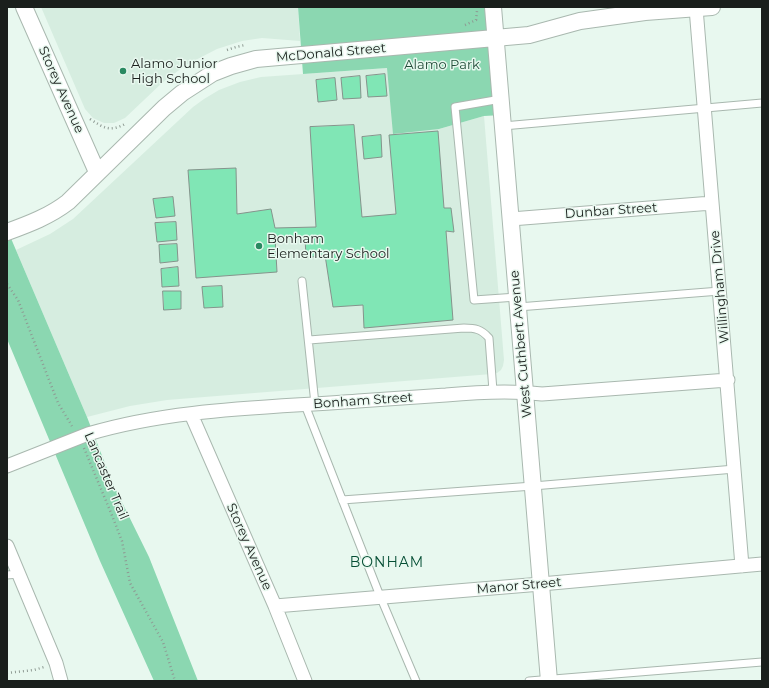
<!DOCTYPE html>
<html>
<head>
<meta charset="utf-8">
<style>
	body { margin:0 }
	#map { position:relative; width:769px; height:688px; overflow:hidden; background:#e8f8ef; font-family:Montserrat,sans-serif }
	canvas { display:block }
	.frame { position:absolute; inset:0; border:8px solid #1a1f1c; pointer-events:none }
</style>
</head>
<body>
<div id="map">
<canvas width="769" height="688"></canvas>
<div class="frame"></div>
</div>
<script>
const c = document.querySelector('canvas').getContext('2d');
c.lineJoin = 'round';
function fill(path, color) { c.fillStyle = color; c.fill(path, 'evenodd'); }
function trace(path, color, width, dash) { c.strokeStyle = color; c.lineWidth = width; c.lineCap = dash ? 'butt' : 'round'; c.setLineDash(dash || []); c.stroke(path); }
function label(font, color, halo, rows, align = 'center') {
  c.font = font + ' Montserrat,sans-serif'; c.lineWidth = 3; c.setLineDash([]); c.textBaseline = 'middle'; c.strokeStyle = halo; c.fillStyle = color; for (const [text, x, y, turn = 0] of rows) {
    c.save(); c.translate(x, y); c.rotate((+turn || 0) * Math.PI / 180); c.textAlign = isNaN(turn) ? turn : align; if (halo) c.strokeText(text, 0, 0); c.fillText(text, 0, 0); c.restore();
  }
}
fill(new Path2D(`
	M 41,7 L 298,7 L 300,41 L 262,38 L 242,41 L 217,49 L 186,65 L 163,82 L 125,118 L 114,123 L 104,123 L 93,118 L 85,109 Z
	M 387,68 L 439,129 L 484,116 L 504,360 L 503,366 L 501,370 L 497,373 L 492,374 L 167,400 L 130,406 L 87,417 L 16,250 L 50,234 L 73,219 L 193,107 L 204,99 L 219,90 L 240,82 L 261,77 Z`), '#d6ede0');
fill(new Path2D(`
	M 298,7 L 493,7 L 502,115 L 484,116 L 439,129 L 393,134 L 387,68 L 303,74 Z
	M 7,229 L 87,417 L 113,484 L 149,557 L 198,681 L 154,681 L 100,561 L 7,339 Z`), '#8bd7b1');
const building = new Path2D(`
	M 385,74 L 387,96 L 368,97 L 366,76 Z
	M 360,76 L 361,98 L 343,99 L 341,78 Z
	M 335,78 L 337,100 L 318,102 L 316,80 Z
	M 354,125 L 362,217 L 396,214 L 389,135 L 438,131 L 444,208 L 451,208 L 454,232 L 446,231 L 453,320 L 364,328 L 363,305 L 333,307 L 325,255 L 306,258 L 305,237 L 275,237 L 277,272 L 196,278 L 188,170 L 236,168 L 237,214 L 271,209 L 275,228 L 316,227 L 310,127 Z
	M 381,135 L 382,157 L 364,159 L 362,137 Z
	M 173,197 L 175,216 L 156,218 L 153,199 Z
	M 176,222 L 177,240 L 157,242 L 155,223 Z
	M 177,244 L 178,261 L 160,263 L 159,245 Z
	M 178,267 L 179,286 L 162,287 L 161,269 Z
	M 222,286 L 223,307 L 204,308 L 202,287 Z
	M 163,291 L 181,291 L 181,309 L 164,310 Z`);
fill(building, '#80e6b5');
trace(building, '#85948c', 1);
const service = new Path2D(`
	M 501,99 L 455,107 L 474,300 L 517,297
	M 503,126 L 762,103
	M 302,281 L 315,404
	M 518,307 L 720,291
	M 309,340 L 464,328 C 475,328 481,329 489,338 L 493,391
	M 305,405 L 380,596 L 416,681
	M 342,500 L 533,486 L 735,469
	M 7,575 L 19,574
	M 529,681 L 762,662`);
const minor = new Path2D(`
	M 696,8 L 742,566
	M 511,219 L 712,203
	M 191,414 L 275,606 L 305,681
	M 7,466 L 88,434 C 175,408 268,408 358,401 C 387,399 416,397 446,395 C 478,392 510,390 542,394 L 728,380
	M 7,546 L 56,663 L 61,681
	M 275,606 L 541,584 L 762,564`);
const tertiary = new Path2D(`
	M 24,7 L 97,172
	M 493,7 L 549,681
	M 7,232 C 29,224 50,216 68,202 L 164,108 L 182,93 L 213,73 L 231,66 L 256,59 L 529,35 L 580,21 L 645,12 L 712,7`);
trace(service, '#a9b8af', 9);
trace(minor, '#a9b8af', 15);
trace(tertiary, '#a9b8af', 18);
trace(new Path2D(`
	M 465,25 L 476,20 L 477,11
	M 227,50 L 236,47 L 245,45
	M 90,119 C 104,128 110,132 125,124
	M 7,284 L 18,300 L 58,403 L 72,426
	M 84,448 L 111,513 L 122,541 L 130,583 L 163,642 L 175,681
	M 7,673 L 34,670 L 44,667`), '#8e9a93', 2.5, [1, 3]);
trace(service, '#fff', 7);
trace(minor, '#fff', 13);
trace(tertiary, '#fff', 16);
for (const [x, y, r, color] of [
	[123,71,4,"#298961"],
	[259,246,4,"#298961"]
]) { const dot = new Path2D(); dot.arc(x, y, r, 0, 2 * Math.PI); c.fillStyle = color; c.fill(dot); trace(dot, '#e8f8ef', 1.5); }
label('13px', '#1a1f1c', '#e8f8ef', [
	["McDonald Street",331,53,-5],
	["Storey Avenue",61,90,66],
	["Dunbar Street",611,211,-4],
	["Willingham Drive",720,287,-95],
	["West Cuthbert Avenue",521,344,-95],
	["Bonham Street",363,401,-4],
	["Lancaster Trail",106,476,67],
	["Storey Avenue",249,547,66],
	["Manor Street",519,586,-5]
]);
label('13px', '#1a1f1c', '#e8f8ef', [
	["Alamo Junior",131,64],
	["High School",131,79],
	["Bonham",267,239],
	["Elementary School",267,254]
], 'left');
label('13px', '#204b37', '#e8f8ef', [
	["Alamo Park",442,65]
]);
c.letterSpacing = '1px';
label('14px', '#054e34', '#e8f8ef', [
	["BONHAM",387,563]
]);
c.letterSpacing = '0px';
</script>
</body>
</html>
